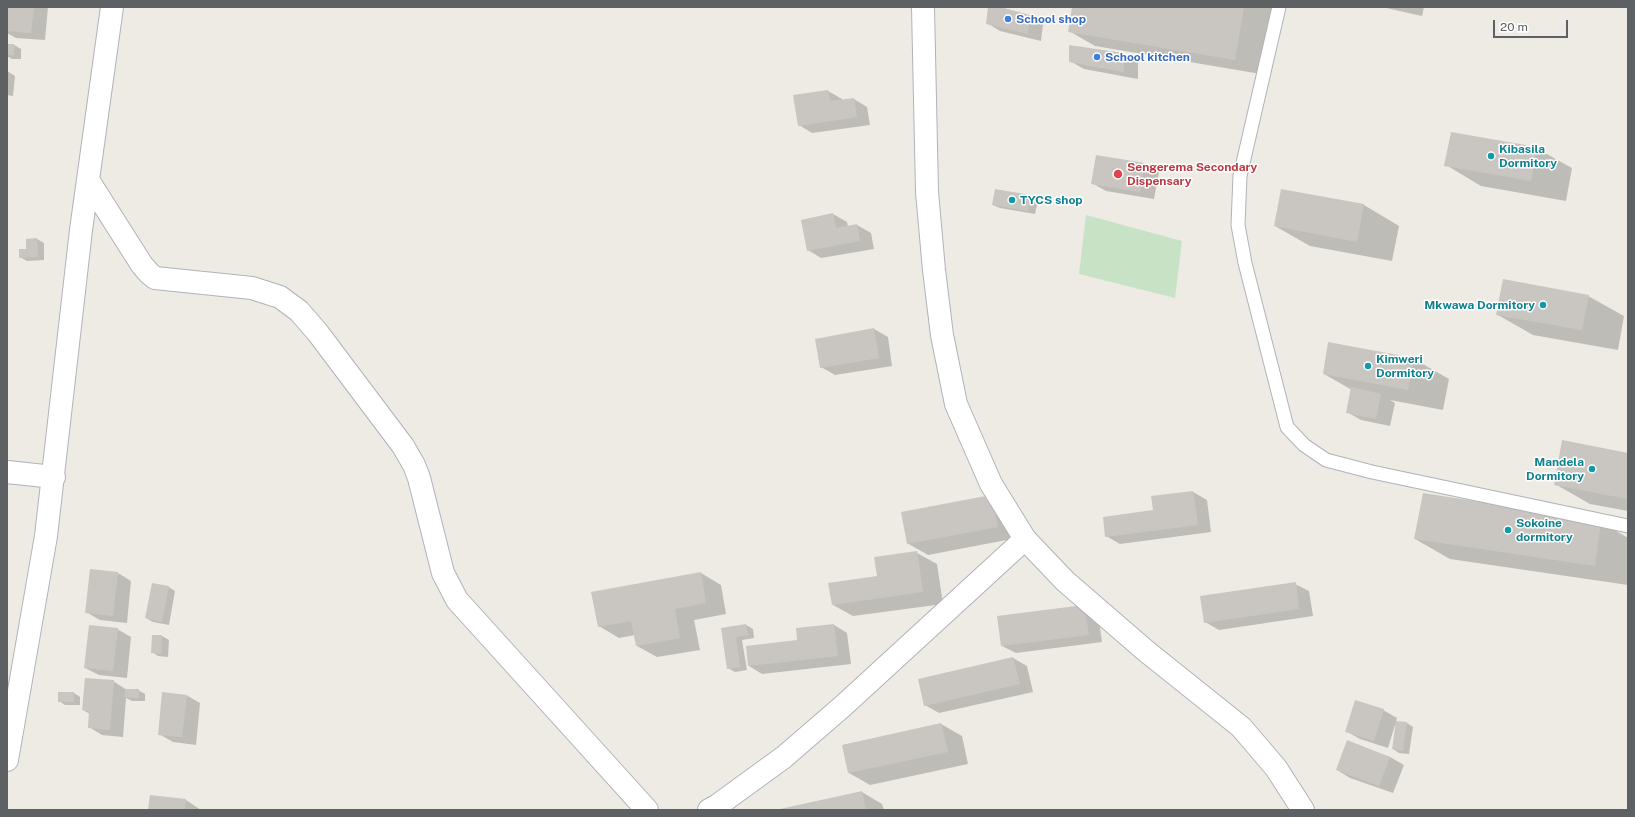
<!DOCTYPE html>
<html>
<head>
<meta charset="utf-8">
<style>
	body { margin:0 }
	#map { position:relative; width:1635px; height:817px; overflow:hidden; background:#eeebe5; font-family:"Public Sans",sans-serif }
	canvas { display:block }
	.frame { position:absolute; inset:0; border:8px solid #5d6164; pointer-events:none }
	.scale { position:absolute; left:1493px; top:20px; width:75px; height:18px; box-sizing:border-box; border:2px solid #5d6164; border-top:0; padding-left:5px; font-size:12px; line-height:14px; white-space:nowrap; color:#5d6164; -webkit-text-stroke:3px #fff; paint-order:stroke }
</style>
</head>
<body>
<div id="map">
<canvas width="1635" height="817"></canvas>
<div class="frame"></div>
<div class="scale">20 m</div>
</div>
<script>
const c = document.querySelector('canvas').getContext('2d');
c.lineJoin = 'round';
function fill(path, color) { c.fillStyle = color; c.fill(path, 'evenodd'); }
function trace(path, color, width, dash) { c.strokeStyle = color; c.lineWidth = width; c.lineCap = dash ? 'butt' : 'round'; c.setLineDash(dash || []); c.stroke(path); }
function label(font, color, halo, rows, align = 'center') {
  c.font = font + ' "Public Sans",sans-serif'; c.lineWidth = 3; c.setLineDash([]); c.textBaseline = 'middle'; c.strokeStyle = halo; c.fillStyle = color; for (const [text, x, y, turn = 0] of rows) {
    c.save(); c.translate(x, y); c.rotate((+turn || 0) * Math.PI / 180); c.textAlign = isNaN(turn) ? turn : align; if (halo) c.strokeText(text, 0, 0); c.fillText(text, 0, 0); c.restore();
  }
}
fill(new Path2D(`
	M 1086,215 L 1182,241 L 1175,298 L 1079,274 Z`), '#c8e2c5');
fill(new Path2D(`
	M 7,7 L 48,7 L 45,40 L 16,38 L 7,33 Z
	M 989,7 L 996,7 L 1030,16 L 1043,24 L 1041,41 L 1000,31 L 987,23 Z
	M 1074,7 L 1272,7 L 1261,74 L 1095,46 L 1069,31 Z
	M 1382,7 L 1424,7 L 1422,16 Z
	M 7,45 L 14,45 L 21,49 L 21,59 L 12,59 L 7,56 Z
	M 1070,46 L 1124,54 L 1138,62 L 1138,79 L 1084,69 L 1070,61 Z
	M 7,71 L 15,76 L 13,96 L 7,95 Z
	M 828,91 L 842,99 L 842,101 L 854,99 L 867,107 L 870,125 L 812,133 L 799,125 Z
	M 1536,148 L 1572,168 L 1566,201 L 1481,186 L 1446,165 Z
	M 1097,156 L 1145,164 L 1159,172 L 1154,199 L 1106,191 L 1092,183 Z
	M 996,190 L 1031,196 L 1038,200 L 1035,214 L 1000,208 L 993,205 Z
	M 1282,190 L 1364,205 L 1399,226 L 1392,261 L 1310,246 L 1275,226 Z
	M 833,214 L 847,222 L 848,227 L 857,225 L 871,233 L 874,249 L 821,258 L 808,250 L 802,220 Z
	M 37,239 L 44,243 L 44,260 L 27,261 L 20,257 Z
	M 1588,296 L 1624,316 L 1618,350 L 1533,335 L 1498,315 Z
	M 874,329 L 888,337 L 892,366 L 835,375 L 821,367 Z
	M 1414,359 L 1449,379 L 1443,410 L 1390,400 L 1395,403 L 1390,426 L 1361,420 L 1347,412 L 1352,390 L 1324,374 Z
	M 1628,454 L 1628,511 L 1590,504 L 1555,484 Z
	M 1193,492 L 1207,500 L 1211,532 L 1120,544 L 1106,536 Z
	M 991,496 L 1017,538 L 928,555 L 907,543 Z
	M 1601,522 L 1628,538 L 1628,585 L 1450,559 L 1415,539 Z
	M 917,553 L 937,564 L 943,604 L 853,616 L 833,605 Z
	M 118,573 L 131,581 L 127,623 L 100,620 L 86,612 Z
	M 701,573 L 721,585 L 726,614 L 694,620 L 700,650 L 657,657 L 637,646 L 635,635 L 619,638 L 599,626 Z
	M 1295,584 L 1309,591 L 1313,616 L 1219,630 L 1205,622 Z
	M 169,587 L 175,591 L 169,625 L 153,622 L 146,618 Z
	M 1084,606 L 1098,614 L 1102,642 L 1016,653 L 1002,646 Z
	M 746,625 L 753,629 L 754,638 L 742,640 L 747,670 L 735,672 L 728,668 L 722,629 Z
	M 834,625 L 847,633 L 851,664 L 762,674 L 749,666 Z
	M 117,629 L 131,637 L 127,678 L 99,675 L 85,668 Z
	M 153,636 L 162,636 L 169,640 L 168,657 L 158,656 L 152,652 Z
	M 1013,658 L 1027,666 L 1033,692 L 939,713 L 925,705 Z
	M 113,681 L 127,690 L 138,690 L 145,694 L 145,701 L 132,701 L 126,698 L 123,737 L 102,735 L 89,727 L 90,714 L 83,710 Z
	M 74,693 L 80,697 L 80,705 L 65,705 L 59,701 Z
	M 186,695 L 200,703 L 196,745 L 173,742 L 159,734 Z
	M 1383,710 L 1397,718 L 1396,722 L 1407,723 L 1413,727 L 1409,754 L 1399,753 L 1393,749 L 1396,725 L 1395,725 L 1388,748 L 1360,739 L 1346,731 Z
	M 941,724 L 962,736 L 968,764 L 870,785 L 849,773 L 843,745 Z
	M 1348,742 L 1390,757 L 1404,765 L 1393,793 L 1350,778 L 1337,770 Z
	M 862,792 L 882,804 L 884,810 L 781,810 Z
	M 186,800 L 201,810 L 149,810 Z`), '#0003');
fill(new Path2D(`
	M 7,7 L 34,7 L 31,33 L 7,31 Z
	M 988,7 L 1000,7 L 1030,15 L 1028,34 L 986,24 Z
	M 1072,7 L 1244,7 L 1235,60 L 1068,32 Z
	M 7,44 L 14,44 L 14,55 L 7,55 Z
	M 1069,45 L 1124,53 L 1124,72 L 1069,62 Z
	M 828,90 L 830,101 L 854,98 L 857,117 L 798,126 L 793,95 Z
	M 1451,132 L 1537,147 L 1531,181 L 1444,166 Z
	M 1096,155 L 1145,163 L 1140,192 L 1091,184 Z
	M 995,189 L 1031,195 L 1028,211 L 992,205 Z
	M 1281,189 L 1364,204 L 1357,242 L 1274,226 Z
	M 833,213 L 836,228 L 857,224 L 860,241 L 807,251 L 801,220 Z
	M 37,238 L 38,257 L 19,258 L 19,249 L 26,249 L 26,239 Z
	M 1503,279 L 1589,295 L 1582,330 L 1496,315 Z
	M 874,328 L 879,358 L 820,368 L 815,339 Z
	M 1328,342 L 1414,358 L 1408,390 L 1323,374 Z
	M 1351,387 L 1381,394 L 1376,419 L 1346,413 Z
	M 1562,440 L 1628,453 L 1628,499 L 1554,485 Z
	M 1193,491 L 1198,525 L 1105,537 L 1103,517 L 1153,510 L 1151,496 Z
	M 1423,493 L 1601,521 L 1595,566 L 1414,539 Z
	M 991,495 L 998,527 L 907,544 L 901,512 Z
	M 917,551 L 923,592 L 832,605 L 828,583 L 877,576 L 874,557 Z
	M 90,569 L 118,572 L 113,616 L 85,613 Z
	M 701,572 L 706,603 L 675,609 L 680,638 L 636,646 L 631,621 L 598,627 L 591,592 Z
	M 1296,582 L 1299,609 L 1204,623 L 1200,596 Z
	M 152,583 L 169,586 L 162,622 L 145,618 Z
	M 1084,605 L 1089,635 L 1001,646 L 997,616 Z
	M 746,624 L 748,635 L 736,637 L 740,667 L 727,669 L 721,628 Z
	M 834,624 L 838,656 L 748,666 L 746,646 L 797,640 L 796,628 Z
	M 89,625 L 118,628 L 113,671 L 84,668 Z
	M 152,635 L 162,635 L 161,654 L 151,653 Z
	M 1013,657 L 1020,684 L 924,706 L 918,679 Z
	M 85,678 L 114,680 L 110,730 L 88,728 L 89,711 L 82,710 Z
	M 125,689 L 139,689 L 139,698 L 124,697 Z
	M 58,692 L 74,692 L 74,702 L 58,702 Z
	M 162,692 L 187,695 L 182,737 L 158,735 Z
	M 1355,700 L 1384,709 L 1374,741 L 1345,732 Z
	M 1396,721 L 1407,722 L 1403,751 L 1392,749 Z
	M 941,723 L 948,752 L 848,773 L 842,745 Z
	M 1347,740 L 1390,757 L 1379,786 L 1336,770 Z
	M 862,791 L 866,810 L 780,810 L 780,809 Z
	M 150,795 L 186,799 L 185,810 L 148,810 Z`), '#c9c6c2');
const lane = new Path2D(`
	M 1279,7 L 1240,176 L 1238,225 L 1245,263 L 1287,427 L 1304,445 L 1326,460 L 1372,472 L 1628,526`);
const street = new Path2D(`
	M 923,7 L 927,192 L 934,270 L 942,335 L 956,404 L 991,484 L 1025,539 L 1065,581 L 1146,651 L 1241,727 L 1276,768 L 1303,810
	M 88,180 L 142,265 L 149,273 L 155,278 L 252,288 L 280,297 L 299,311 L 318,333 L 403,446 L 414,465 L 419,478 L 443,573 L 457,600 L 647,810
	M 7,472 L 54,477
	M 7,760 L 46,536 L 81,230 L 112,7
	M 709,810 L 718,805 L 784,757 L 843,706 L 1025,539`);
trace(lane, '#b0b3b6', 15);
trace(street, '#b0b3b6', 24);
trace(lane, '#fff', 13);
trace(street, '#fff', 22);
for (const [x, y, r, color] of [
	[1008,19,4,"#3f7fe0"],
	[1097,57,4,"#3f7fe0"],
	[1491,156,4,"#0f9aa8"],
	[1118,174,5,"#e0444e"],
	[1012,200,4,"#0f9aa8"],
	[1543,305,4,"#0f9aa8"],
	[1368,366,4,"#0f9aa8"],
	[1592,469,4,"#0f9aa8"],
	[1508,530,4,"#0f9aa8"]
]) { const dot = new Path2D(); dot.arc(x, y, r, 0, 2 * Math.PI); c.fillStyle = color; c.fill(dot); trace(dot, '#fff', 1.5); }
label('bold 12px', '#366cbe', '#fff', [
	["School shop",1016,19],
	["School kitchen",1105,57]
], 'left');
label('bold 12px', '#0d838f', '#fff', [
	["Kibasila",1499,149],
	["Dormitory",1499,163],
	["TYCS shop",1020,200],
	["Mkwawa Dormitory",1535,305,"right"],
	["Kimweri",1376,359],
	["Dormitory",1376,373],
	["Mandela",1584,462,"right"],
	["Dormitory",1584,476,"right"],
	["Sokoine",1516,523],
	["dormitory",1516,537]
], 'left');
label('bold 12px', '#be3a42', '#fff', [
	["Sengerema Secondary",1127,167],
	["Dispensary",1127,181]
], 'left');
</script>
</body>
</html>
